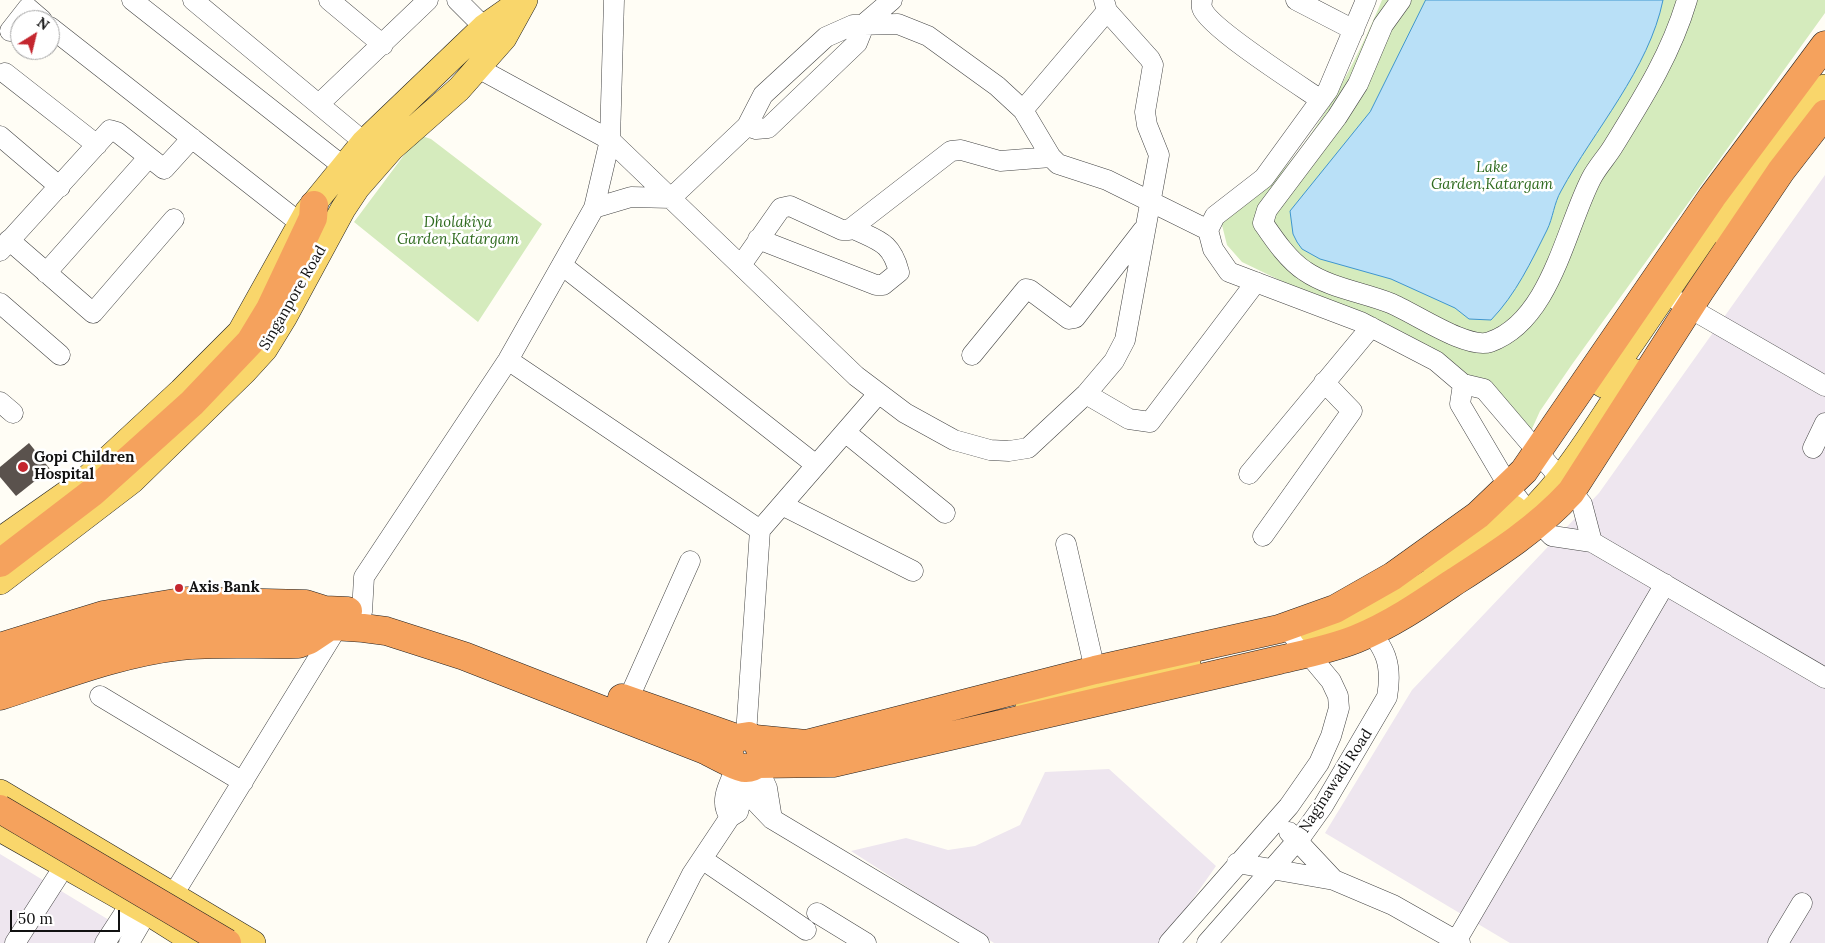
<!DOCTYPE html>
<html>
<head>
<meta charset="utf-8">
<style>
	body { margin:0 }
	#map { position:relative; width:1825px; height:943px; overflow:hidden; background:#fffdf5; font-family:Lora,serif }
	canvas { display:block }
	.north { position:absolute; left:10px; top:10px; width:50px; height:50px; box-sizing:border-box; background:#fff; border:1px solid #a0a0a0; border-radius:50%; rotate:36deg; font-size:14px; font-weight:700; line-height:20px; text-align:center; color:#111 }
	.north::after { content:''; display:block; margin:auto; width:18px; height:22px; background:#c4262e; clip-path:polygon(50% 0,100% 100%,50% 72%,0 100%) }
	.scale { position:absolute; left:10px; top:910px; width:110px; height:22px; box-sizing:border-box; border:2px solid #111; border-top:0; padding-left:6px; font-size:15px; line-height:18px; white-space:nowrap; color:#111; -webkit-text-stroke:4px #fff; paint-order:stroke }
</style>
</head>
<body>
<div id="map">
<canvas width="1825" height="943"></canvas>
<div class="north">N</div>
<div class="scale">50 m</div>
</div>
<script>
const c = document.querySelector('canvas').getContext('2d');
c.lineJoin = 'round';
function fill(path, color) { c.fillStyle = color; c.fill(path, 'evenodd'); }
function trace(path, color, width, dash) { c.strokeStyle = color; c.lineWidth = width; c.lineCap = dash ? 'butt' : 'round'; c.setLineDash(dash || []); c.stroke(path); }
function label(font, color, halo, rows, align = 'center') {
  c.font = font + ' Lora,serif'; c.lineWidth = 5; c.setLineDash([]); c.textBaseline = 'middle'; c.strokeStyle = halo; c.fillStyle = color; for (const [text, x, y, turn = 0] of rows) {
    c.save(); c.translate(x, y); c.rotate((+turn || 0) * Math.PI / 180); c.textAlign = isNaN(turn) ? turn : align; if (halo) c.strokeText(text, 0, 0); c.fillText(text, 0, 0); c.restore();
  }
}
fill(new Path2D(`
	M 1825,175 L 1825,943 L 1510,943 L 1325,833 L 1412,690 L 1599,493 Z
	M 1109,769 L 1216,866 L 1162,943 L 994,943 L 851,851 L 906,838 L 948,850 L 975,846 L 1020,825 L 1045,772 Z
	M 0,854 L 109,920 L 94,943 L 0,943 Z`), '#eee6ef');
fill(new Path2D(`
	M 1382,0 L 1825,0 L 1825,13 L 1573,363 L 1540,411 L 1531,431 L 1485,399 L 1323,301 L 1242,262 L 1227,245 L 1221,221 C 1235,211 1252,202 1264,190 C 1315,141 1355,65 1382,0 Z
	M 419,135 L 431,139 L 542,224 L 478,322 L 354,222 Z`), '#d5ebbd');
const water = new Path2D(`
	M 1426,0 L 1663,0 C 1649,69 1594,130 1561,191 C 1554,203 1553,218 1547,230 C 1531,262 1516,294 1491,320 L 1469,319 L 1455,308 L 1391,279 L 1320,259 L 1302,249 L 1297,242 L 1293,234 L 1290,211 L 1370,112 Z`);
fill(water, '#b9e0f7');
trace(water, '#3f96cf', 1);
fill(new Path2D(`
	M 29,443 L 50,469 L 16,496 L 0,477 L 0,467 Z`), '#5a524d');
const minor = new Path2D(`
	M 132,0 L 344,167
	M 193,0 L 364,142
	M 329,0 L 383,45
	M 457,0 L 484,27
	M 1202,0 C 1202,2 1201,5 1202,8 C 1208,27 1299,85 1321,100
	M 1296,0 L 1354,30
	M 1366,0 L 1328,90 L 1264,178 L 1215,216 L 1208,230 L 1213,249 L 1229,272 L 1361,322 L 1436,361 L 1463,384 L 1484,389 L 1582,504 L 1592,542
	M 1401,0 L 1383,25 L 1358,84 L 1337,117 L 1267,210 L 1263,223 C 1274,239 1288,260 1305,271 C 1330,288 1362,292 1390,303 C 1413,312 1467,350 1490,342 C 1550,321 1565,230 1591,179 C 1597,167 1607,157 1614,145 C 1643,98 1671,54 1687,0
	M 50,27 L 300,223
	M 10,31 L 28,8 L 42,20
	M 478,68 L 610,140 L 856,376 L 905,413 L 954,440 L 990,450 L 1009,451 L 1028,448 L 1086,394 L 1114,361 L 1125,340 L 1159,155 L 1147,125 L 1145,112 L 1153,65 L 1150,59 L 1107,11 L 1104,0
	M 5,73 L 97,145
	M 319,104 L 428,0
	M 1023,110 L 1107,11
	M 747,126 L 756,129 L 768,128 L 857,43 L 865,23 L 892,0
	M 0,136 L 60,187
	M 594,208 L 631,197 L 671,198 L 747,126 L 763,95 L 826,37 L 853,25 L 898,24 L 928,36 L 997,86 L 1023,110 L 1051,157 L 1058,164 L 1107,180 L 1208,230
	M 758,239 L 876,285 L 883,285 L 899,272 C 891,241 878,241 852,228
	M 9,240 L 93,313 L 174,219
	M 0,251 L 110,130 L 117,132 L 164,169 L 192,138
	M 741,265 L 781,208 L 790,206 L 842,230 L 849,230 L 951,151 L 961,150 L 1000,161 L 1051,157
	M 563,266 L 816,465
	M 46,273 L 148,158
	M 1679,302 L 1825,386
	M 0,303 L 60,355
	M 972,355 L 1026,289 L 1030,290 L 1069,319 L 1075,318 L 1143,230
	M 508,360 L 760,530 L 746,735
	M 1463,384 L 1460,404 L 1509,487 L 1529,513 L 1552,536 L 1592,542 L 1825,678
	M 1086,394 L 1129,419 L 1150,422 L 1256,282
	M 0,402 L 13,413
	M 845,432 L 945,513
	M 1813,448 L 1825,423
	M 1249,474 L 1371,327
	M 782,505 L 913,571
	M 760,530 L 878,394
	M 1263,536 L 1352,411 L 1324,382
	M 1066,544 L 1095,670
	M 362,612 L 364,577 L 508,360 L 594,208 L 610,140 L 614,0
	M 100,696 L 243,782
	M 628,700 L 690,561
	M 756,764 L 767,788 L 772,819
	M 749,768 L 751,797 L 772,819 L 979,943
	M 730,817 C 718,801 730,783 737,766
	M 1289,832 L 1334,880
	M 702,859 L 806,930
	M 1237,863 L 1334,880 L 1393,905 L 1460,943
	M 165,908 L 338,626
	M 817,913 L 866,943
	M 15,943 L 65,865
	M 105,943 L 131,903
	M 129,943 L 147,912
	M 657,943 L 692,874 L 730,817 L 738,812 L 746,781
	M 1169,943 L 1289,806 L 1319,763 L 1331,736 L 1339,708 L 1338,696 L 1331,681 L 1286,627
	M 1207,943 L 1303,834 L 1323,806 L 1387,697 C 1393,663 1385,648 1363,622
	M 1455,943 L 1665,584
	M 1778,943 L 1802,903`);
const major = new Path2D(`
	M 1725,234 L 1761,170
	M 1603,385 L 1713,224 L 1761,170 L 1825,87
	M 1506,533 C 1561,490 1595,428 1633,371
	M 0,540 L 84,481 L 181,391 L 240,332 L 307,212 L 364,142 L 484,27 L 521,1
	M 1435,565 L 1493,527 L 1514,508
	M 0,582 L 132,481 L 244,372 L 265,349 L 284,318 L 343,209 L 357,188 L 392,148 L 459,89 L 504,38 L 525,0
	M 1312,631 L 1364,613 L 1383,611 L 1460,563
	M 1028,708 L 1052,702 L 1062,693 L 1188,663
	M 0,792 L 253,943
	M 0,829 L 150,914 L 196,943`);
const highway = new Path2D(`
	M 0,563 L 93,492 L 192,403 L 250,342 L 270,309 L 313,218 L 314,205
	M 0,647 L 103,615 L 187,601 L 306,604 L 325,610 L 348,611
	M 0,671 C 41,657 82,641 124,633 C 203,618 283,623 363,628 L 386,631 L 464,656 L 705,750 C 713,754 738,768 745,768 C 765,769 765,743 749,736 L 736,738 C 728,745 727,753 732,762
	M 0,696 C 59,677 118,653 180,646 C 218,642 259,645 298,644 L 309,640 L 330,626
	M 622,698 L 736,738
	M 755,739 L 806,744 L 1095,670 L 1279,629 L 1335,609 L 1393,576 L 1478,515 L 1524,471 L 1712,197 L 1825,45
	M 756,764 L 833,763 L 1279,660 C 1305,654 1331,649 1356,639 C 1391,625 1423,603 1454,582 C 1496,555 1537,529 1571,492 L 1700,291 L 1781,171 L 1825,114`);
trace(minor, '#444', 21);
trace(major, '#222', 26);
trace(highway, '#222', 29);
trace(minor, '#fff', 20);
trace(major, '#f9d66b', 25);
trace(highway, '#f5a25d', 28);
const highwayBridge = new Path2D(`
	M 0,809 L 227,943`);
trace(highwayBridge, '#222', 29, []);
trace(highwayBridge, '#f5a25d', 28);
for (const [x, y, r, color] of [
	[23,467,6,"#c4262e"],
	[179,588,5,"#c4262e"]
]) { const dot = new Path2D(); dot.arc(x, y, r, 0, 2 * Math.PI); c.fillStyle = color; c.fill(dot); trace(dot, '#fff', 2); }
label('italic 15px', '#2f6b1f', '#fff', [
	["Lake",1492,168],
	["Garden,Katargam",1492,185],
	["Dholakiya",458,223],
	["Garden,Katargam",458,240]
]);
label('15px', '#111', '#fff', [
	["Singanpore Road",293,298,-60],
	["Naginawadi Road",1336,781,-57]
]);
label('bold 15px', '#111', '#fff', [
	["Gopi Children",34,458],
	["Hospital",34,475],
	["Axis Bank",189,588]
], 'left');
</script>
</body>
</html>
